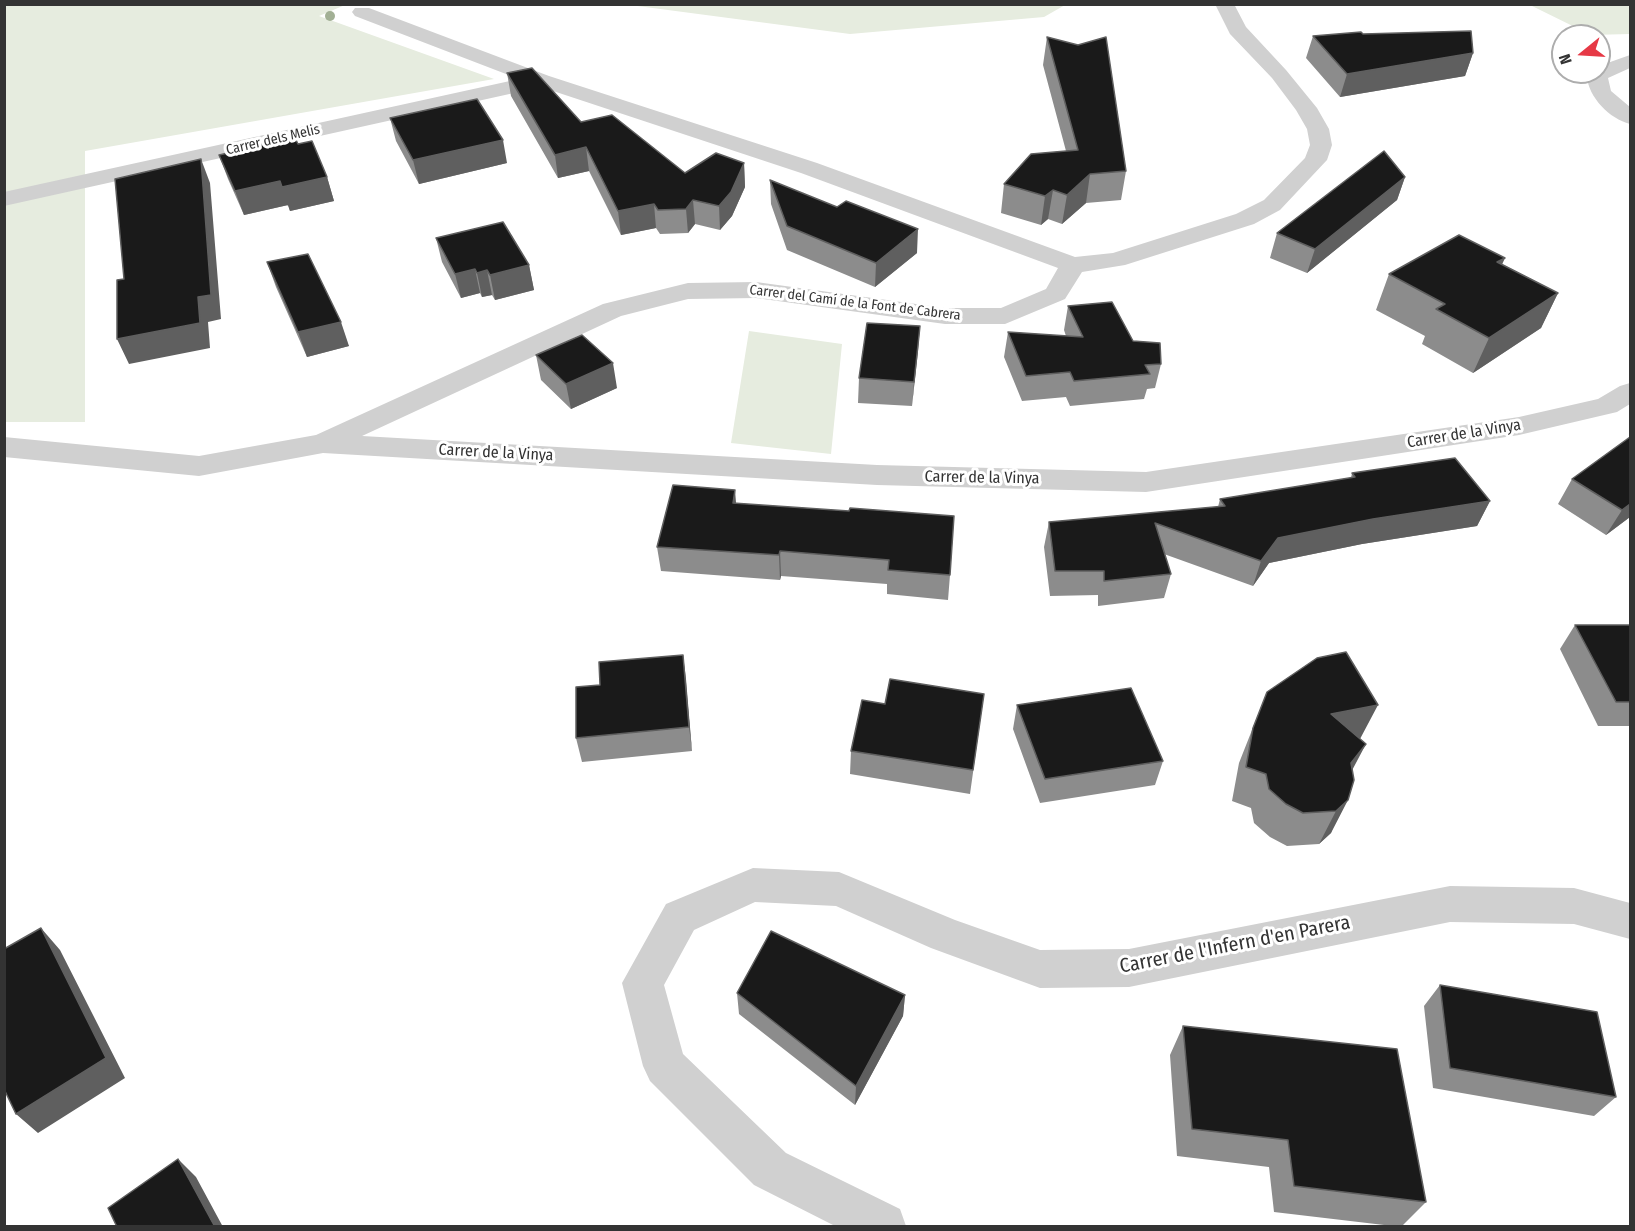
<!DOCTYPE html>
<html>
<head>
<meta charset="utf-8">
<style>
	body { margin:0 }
	#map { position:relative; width:1635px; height:1231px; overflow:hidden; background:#fff; font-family:"Fira Sans Condensed",sans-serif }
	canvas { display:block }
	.frame { position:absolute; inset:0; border:6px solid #333; pointer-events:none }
	.north { position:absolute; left:1551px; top:24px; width:60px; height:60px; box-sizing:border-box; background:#fff; border:2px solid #adadad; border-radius:50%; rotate:252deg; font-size:16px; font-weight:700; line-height:24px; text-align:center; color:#333 }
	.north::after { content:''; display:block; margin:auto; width:21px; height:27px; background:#e63946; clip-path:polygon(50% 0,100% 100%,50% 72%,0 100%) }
</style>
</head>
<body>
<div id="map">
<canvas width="1635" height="1231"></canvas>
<div class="frame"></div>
<div class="north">N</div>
</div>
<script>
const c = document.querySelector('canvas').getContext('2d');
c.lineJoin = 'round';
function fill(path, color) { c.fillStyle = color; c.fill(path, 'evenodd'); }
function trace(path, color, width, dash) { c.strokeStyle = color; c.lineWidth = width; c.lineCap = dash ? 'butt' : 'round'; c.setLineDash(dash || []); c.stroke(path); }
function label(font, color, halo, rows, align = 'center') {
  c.font = font + ' "Fira Sans Condensed",sans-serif'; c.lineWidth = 6; c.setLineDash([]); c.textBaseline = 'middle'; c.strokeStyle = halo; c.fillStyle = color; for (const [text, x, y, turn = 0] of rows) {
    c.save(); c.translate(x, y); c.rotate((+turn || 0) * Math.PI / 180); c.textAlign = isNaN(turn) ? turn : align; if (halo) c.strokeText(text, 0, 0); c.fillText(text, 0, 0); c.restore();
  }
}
fill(new Path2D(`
	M 4,5 L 345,5 L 319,16 L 494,79 L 85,151 L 85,422 L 5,422 Z
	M 630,5 L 1065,4 L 1065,5 L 1044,17 L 850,34 Z
	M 1530,5 L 1630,5 L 1630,34 L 1591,35 Z
	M 749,331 L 842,344 L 831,454 L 731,443 Z`), '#e6ecdf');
trace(new Path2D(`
	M 726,4 L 754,4`), '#cdcdcd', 2, [2, 2]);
fill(new Path2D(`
	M 1215,4 L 1234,4 L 1246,27 L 1286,70 L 1317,108 L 1329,129 L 1332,145 L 1327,160 L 1280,210 L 1254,224 L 1125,265 L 1082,272 L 1065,299 L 1005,324 L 945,324 L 756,298 L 688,299 L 621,316 L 362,436 L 877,465 L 1146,472 L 1519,417 L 1598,399 L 1620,386 L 1630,383 L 1630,404 L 1617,412 L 1519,435 L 1146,492 L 877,485 L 323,453 L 199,476 L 4,457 L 4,437 L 199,456 L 316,435 L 603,304 L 688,283 L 756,282 L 945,308 L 1001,308 L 1046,289 L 1058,268 L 801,173 L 541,87 L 4,206 L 4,192 L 519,79 L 355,16 L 352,12 L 355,8 L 369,8 L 549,76 L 817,163 L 1075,257 L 1113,253 L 1236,214 L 1264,200 L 1305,158 L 1310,145 L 1307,129 L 1296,110 L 1272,78 L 1230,34 Z
	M 1630,55 L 1630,68 L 1608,78 L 1611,91 L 1630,107 L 1630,124 C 1610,119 1588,97 1587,76 L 1589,72 L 1599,72 L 1599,66 Z
	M 753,868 L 839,872 L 955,920 L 1040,950 L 1129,949 L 1450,886 L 1574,888 L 1630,903 L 1630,939 L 1574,924 L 1450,922 L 1129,987 L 1040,988 L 931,948 L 836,906 L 755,902 L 694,930 L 664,985 L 683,1054 L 786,1153 L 900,1209 L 906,1226 L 835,1226 L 754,1185 L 650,1081 L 643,1066 L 622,983 L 666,904 Z`), '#d0d0d0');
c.fillStyle = '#a2b095';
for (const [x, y] of [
	[330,16]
]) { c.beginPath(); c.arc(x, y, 5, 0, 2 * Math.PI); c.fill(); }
fill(new Path2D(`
	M 1363,34 L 1473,53 L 1465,76 L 1340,97 L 1306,58 L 1313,36 Z
	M 1047,37 L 1126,171 L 1121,200 L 1086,203 L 1062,224 L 1048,219 L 1041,225 L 1001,213 L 1004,184 L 1066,151 L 1043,65 Z
	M 507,73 L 581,122 L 685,173 L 744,163 L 745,187 L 732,216 L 720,230 L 695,224 L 688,233 L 660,234 L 656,228 L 621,235 L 589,171 L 558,178 L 511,96 Z
	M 390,118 L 507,163 L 419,184 L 396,141 Z
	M 298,144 L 327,177 L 334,201 L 290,211 L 288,205 L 244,215 L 228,179 L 219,155 Z
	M 1405,177 L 1397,200 L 1307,273 L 1270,258 L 1277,233 Z
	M 770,180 L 917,253 L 875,287 L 787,250 L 771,204 Z
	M 436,238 L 529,265 L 534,290 L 495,300 L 492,295 L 482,297 L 480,293 L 461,298 L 442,262 Z
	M 267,262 L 349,346 L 307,357 L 276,287 Z
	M 1502,264 L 1558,293 L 1541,328 L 1473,373 L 1422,344 L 1425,336 L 1376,310 L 1389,274 Z
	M 1068,306 L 1133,341 L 1161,364 L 1155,388 L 1147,389 L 1144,399 L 1070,406 L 1066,397 L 1022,401 L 1004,357 L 1008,332 L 1066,336 L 1064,330 Z
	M 920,326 L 912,406 L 858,403 L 859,378 Z
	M 536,355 L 617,388 L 571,409 L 541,380 Z
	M 1630,437 L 1630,517 L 1606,535 L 1558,504 L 1572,479 Z
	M 1352,473 L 1490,501 L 1477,526 L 1362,544 L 1269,563 L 1253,586 L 1164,554 L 1171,574 L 1164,598 L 1098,606 L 1098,595 L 1050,596 L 1044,547 L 1049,522 L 1218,507 L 1220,499 L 1351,478 Z
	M 736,503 L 950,575 L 948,600 L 887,594 L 887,584 L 781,576 L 780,580 L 661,571 L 657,547 Z
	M 1575,625 L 1630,625 L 1630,726 L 1598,726 L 1560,649 Z
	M 683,655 L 692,751 L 582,762 L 576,738 L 600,685 Z
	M 1267,692 L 1360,739 L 1352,771 L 1331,833 L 1319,844 L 1287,846 L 1270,837 L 1254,823 L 1251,808 L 1232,801 L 1239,763 Z
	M 984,694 L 970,794 L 850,774 L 851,751 Z
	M 1017,705 L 1163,761 L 1155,785 L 1040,803 L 1013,729 Z
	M 1440,985 L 1616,1097 L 1594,1116 L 1433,1088 L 1424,1006 Z
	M 737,993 L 905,995 L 903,1016 L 855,1105 L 739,1014 Z
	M 1183,1026 L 1426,1202 L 1401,1227 L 1274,1212 L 1269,1167 L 1177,1156 L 1170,1055 Z`), '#8c8c8c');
fill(new Path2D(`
	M 1473,53 L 1465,76 L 1340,97 L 1347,74 Z
	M 503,140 L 507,163 L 419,184 L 413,160 Z
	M 586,147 L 589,171 L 558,178 L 555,155 Z
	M 201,159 L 210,183 L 221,319 L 208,322 L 210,348 L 129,364 L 117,339 Z
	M 744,163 L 745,187 L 732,216 L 720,230 L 719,206 Z
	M 1090,174 L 1086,203 L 1062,224 L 1067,195 Z
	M 327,177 L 334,201 L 290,211 L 282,187 Z
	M 1405,177 L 1397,200 L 1307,273 L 1315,249 Z
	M 280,181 L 288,205 L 244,215 L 235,191 Z
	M 1053,190 L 1048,219 L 1041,225 L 1045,196 Z
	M 693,200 L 695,224 L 688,233 L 686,209 Z
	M 654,204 L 656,228 L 621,235 L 618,211 Z
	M 918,229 L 917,253 L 875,287 L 876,263 Z
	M 1505,258 L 1489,293 L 1497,262 Z
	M 529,265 L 534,290 L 495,300 L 490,275 Z
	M 475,269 L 480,293 L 461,298 L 455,274 Z
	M 487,270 L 492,295 L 482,297 L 477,273 Z
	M 1558,293 L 1541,328 L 1473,373 L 1489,338 Z
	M 341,322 L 349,346 L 307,357 L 298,332 Z
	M 920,326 L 918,351 L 912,406 L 914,382 Z
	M 613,363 L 617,388 L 571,409 L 566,384 Z
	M 735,490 L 737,515 L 733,503 Z
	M 1490,501 L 1477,526 L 1362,544 L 1269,563 L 1253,586 L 1261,561 L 1278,538 L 1373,519 Z
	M 1630,504 L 1630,517 L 1606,535 L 1622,510 Z
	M 780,551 L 781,576 L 780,580 L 779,555 Z
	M 683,655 L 686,679 L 692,751 L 689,727 Z
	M 1378,705 L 1360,739 L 1331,714 Z
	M 1366,744 L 1348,778 L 1351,763 Z
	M 1348,800 L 1331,833 L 1319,844 L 1336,811 Z
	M 41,928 L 60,950 L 125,1078 L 38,1133 L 16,1114 Z
	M 905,995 L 903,1016 L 855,1105 L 856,1086 Z
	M 178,1159 L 196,1177 L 223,1227 L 215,1227 Z`), '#5f5f5f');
const building = new Path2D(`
	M 1471,31 L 1473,53 L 1347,74 L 1313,36 L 1361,32 L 1363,34 Z
	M 1047,37 L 1078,45 L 1106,37 L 1126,171 L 1090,174 L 1067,195 L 1053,190 L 1045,196 L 1004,184 L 1031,154 L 1078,150 Z
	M 532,68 L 581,122 L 612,115 L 685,173 L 716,153 L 744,163 L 731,192 L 719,206 L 693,200 L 686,209 L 658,210 L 654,204 L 618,211 L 586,147 L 555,155 L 507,73 Z
	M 477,99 L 503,140 L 413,160 L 390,118 Z
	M 295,138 L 298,144 L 312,141 L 327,177 L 282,187 L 280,181 L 235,191 L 219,155 Z
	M 1384,151 L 1405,177 L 1315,249 L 1277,233 Z
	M 201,159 L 211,295 L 198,297 L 200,323 L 117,339 L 117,280 L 124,279 L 115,179 Z
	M 770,180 L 837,207 L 846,201 L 918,229 L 876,263 L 787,226 Z
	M 503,222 L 529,265 L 490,275 L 487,270 L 477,273 L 475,269 L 455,274 L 436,238 Z
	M 1459,235 L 1505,258 L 1497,262 L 1558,293 L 1489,338 L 1436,309 L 1445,304 L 1389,274 Z
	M 308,254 L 341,322 L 298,332 L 267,262 Z
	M 1112,302 L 1133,341 L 1160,343 L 1161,364 L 1145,365 L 1150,374 L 1074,381 L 1070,372 L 1026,376 L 1008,332 L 1083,337 L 1068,306 Z
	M 867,323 L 920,326 L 914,382 L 859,378 Z
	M 582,335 L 613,363 L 566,384 L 536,355 Z
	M 1630,437 L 1630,504 L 1622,510 L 1572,479 Z
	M 1455,458 L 1490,501 L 1373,519 L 1278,538 L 1261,561 L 1155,523 L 1171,574 L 1104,581 L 1104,571 L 1055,571 L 1049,522 L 1225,506 L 1220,499 L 1355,477 L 1352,473 Z
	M 673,485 L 735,490 L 733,503 L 849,511 L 850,508 L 954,516 L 950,575 L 888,570 L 889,560 L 780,551 L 779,555 L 657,547 Z
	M 1575,625 L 1630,625 L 1630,702 L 1616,702 Z
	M 1346,652 L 1378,705 L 1331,714 L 1366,744 L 1351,763 L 1354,780 L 1348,800 L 1336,811 L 1303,813 L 1286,804 L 1269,789 L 1266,774 L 1246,767 L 1253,728 L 1267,692 L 1317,658 Z
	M 683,655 L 689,727 L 576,738 L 576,687 L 600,685 L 599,662 Z
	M 890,679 L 984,694 L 973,770 L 851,751 L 862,700 L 885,704 Z
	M 1131,688 L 1163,761 L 1045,779 L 1017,705 Z
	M 41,928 L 106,1058 L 16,1114 L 4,1089 L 4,949 Z
	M 771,931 L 905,995 L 856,1086 L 737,993 Z
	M 1440,985 L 1597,1012 L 1616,1097 L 1450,1068 Z
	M 1183,1026 L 1397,1049 L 1426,1202 L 1294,1186 L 1288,1140 L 1192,1129 Z
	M 178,1159 L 215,1227 L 117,1227 L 108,1208 Z`);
fill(building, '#1a1a1a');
trace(building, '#5f5f5f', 1.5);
label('14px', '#333', '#fff', [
	["Carrer dels Melis",273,140,-13],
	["Carrer del Camí de la Font de Cabrera",855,303,7]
]);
label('16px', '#333', '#fff', [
	["Carrer de la Vinya",1464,434,-9],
	["Carrer de la Vinya",496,453,3],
	["Carrer de la Vinya",982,478,1]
]);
label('20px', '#333', '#fff', [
	["Carrer de l'Infern d'en Parera",1235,945,-11]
]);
</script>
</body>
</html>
